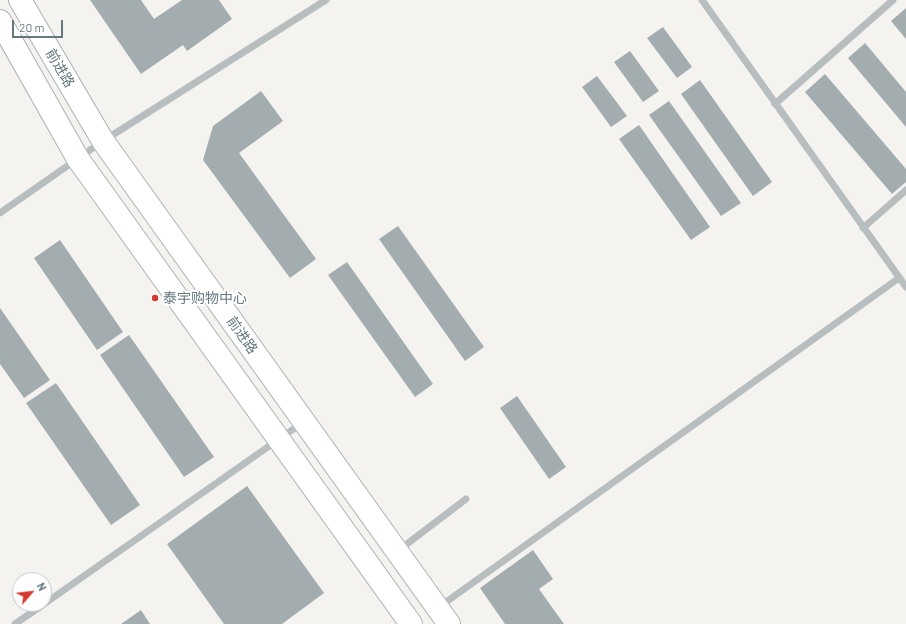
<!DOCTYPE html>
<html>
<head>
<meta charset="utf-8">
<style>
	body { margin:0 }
	#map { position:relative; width:906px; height:624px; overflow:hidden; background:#f4f3f0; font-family:Barlow,sans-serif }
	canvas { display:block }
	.north { position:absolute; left:12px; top:572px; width:40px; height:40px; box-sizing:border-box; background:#fff; border:1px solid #c1c9cc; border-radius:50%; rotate:62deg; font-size:11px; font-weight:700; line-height:16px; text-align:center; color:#65787f }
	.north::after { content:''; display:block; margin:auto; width:14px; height:18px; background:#d53a2f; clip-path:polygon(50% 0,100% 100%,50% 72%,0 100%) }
	.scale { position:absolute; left:12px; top:20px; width:51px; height:18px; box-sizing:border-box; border:2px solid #65787f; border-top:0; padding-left:5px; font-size:12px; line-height:14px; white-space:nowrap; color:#65787f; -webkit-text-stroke:3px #fff; paint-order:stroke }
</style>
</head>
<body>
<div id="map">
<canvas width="906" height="624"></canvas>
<div class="north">N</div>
<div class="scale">20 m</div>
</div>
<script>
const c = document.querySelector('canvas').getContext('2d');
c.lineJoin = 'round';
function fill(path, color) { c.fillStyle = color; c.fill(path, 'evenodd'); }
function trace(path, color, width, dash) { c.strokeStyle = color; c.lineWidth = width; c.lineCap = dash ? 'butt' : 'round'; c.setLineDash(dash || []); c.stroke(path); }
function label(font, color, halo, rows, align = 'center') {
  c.font = font + ' Barlow,"Noto Sans SC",sans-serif'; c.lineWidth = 4; c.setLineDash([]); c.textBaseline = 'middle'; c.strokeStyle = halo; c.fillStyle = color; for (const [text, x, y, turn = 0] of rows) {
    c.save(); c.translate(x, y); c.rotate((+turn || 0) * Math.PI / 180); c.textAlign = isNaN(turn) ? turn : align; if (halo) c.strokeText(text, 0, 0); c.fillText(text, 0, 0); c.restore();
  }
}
fill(new Path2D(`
	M 90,0 L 141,0 L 154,19 L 182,0 L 219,0 L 232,19 L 187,51 L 183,45 L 141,74 Z
	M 906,8 L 906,39 L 891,21 Z
	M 663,27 L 692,67 L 677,78 L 647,38 Z
	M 865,43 L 906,92 L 906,127 L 848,58 Z
	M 630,51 L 659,91 L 643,102 L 614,62 Z
	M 825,74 L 906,169 L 906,182 L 892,194 L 805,92 Z
	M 597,76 L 627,116 L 611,127 L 582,87 Z
	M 700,80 L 772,182 L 753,196 L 681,94 Z
	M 261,91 L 283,121 L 239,153 L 316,259 L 290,278 L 203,160 L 213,126 Z
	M 669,101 L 741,203 L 721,216 L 649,115 Z
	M 639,125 L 710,227 L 691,240 L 619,139 Z
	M 398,226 L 484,347 L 465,361 L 379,239 Z
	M 60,240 L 123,332 L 97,350 L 34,258 Z
	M 347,262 L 433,384 L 415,397 L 328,275 Z
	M 0,308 L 50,380 L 24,398 L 0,364 Z
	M 129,335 L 214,457 L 184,477 L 100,355 Z
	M 56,383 L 140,505 L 111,525 L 26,403 Z
	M 517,396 L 566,467 L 549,479 L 500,408 Z
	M 247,486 L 324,593 L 282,624 L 224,624 L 167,544 Z
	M 533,550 L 553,579 L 539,589 L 564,624 L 505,624 L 480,588 Z
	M 141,610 L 150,624 L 121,624 Z`), '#a3acaf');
const major = new Path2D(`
	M 20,0 L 103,141 L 449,624
	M 0,21 L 78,159 L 411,624`);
trace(major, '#acb2b5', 24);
trace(new Path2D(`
	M 702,0 L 906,287
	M 775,104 L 893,0
	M 0,213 L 103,141 L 326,0
	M 863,228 L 906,190
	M 399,550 L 466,499
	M 44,604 L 302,423
	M 439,607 L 899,278
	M 15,624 L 44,604`), '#b8bec0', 7);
trace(major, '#fff', 22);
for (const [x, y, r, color] of [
	[155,298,4,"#d53a2f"]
]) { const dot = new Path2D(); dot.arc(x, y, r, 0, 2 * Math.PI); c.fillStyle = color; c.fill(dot); trace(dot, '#fff', 1.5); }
label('14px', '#65787f', '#fff', [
	["前进路",60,68,59],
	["前进路",242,335,55]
]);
label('14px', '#65787f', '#fff', [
	["泰宇购物中心",163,298]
], 'left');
</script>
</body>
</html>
